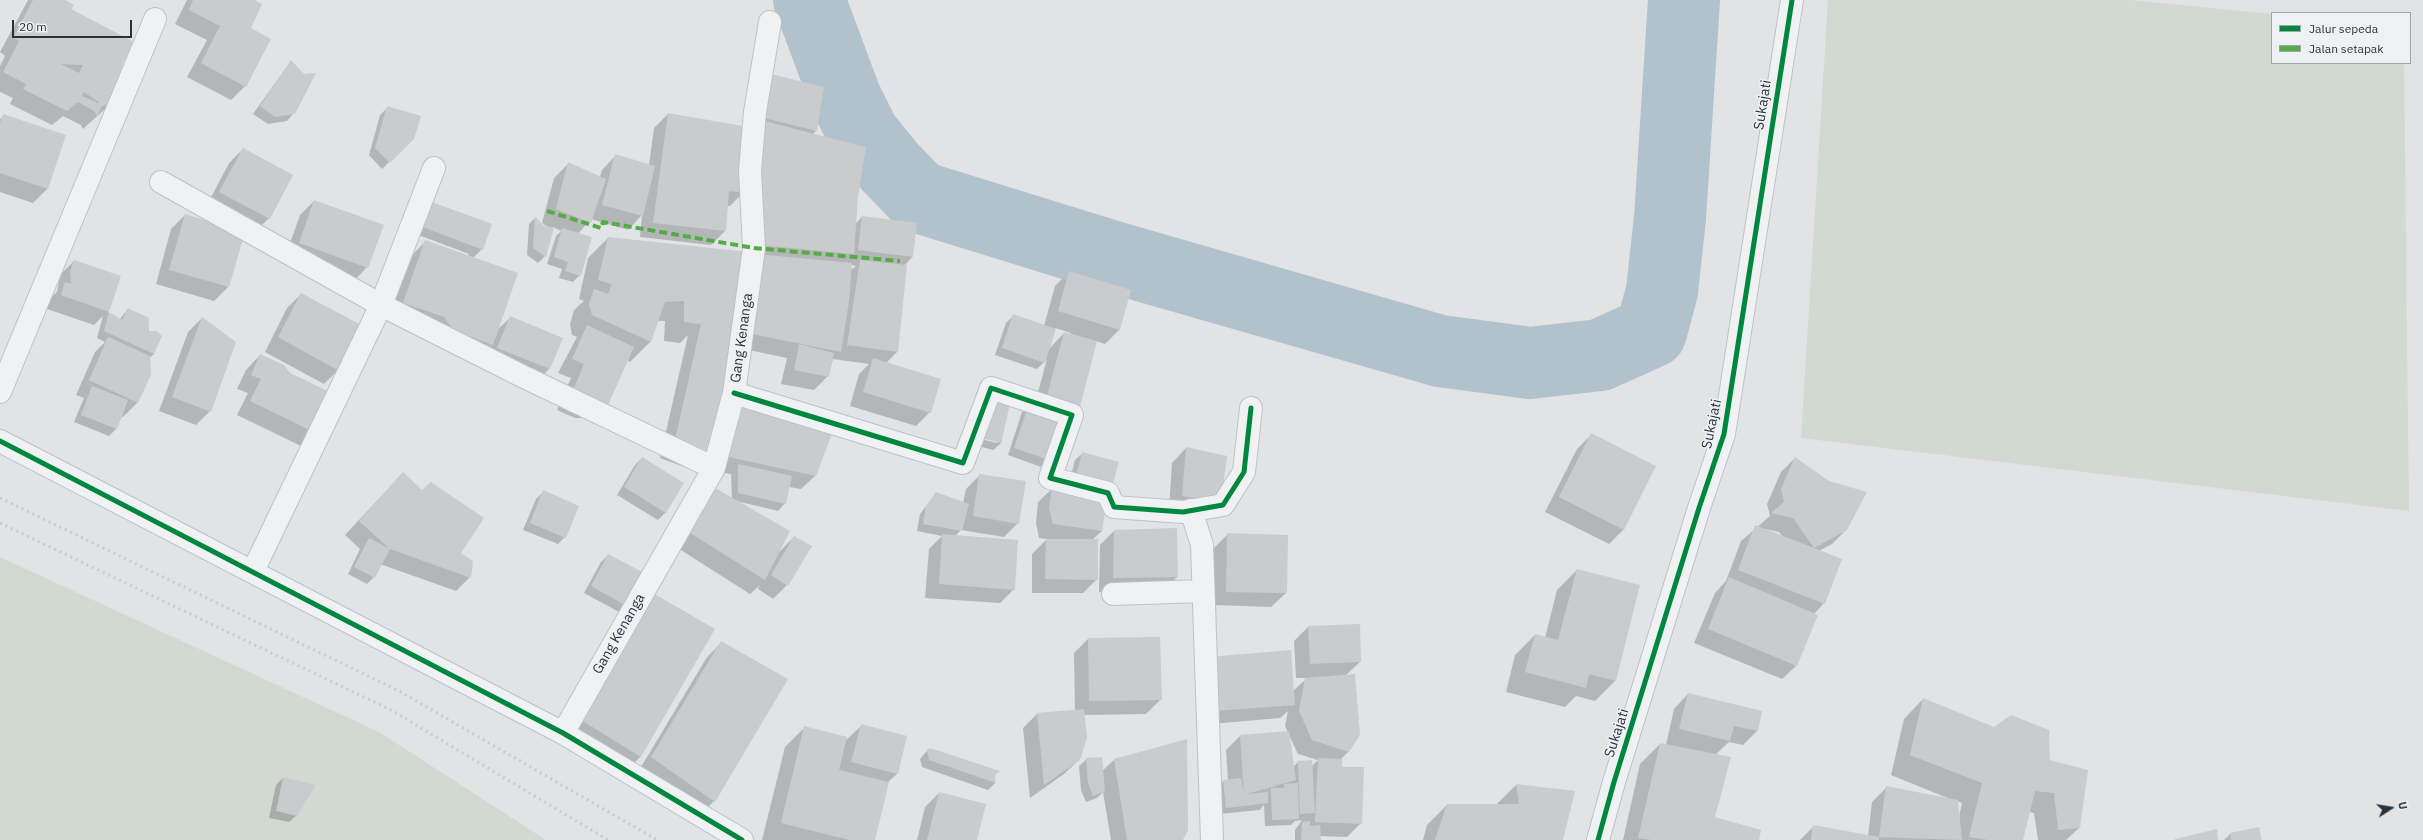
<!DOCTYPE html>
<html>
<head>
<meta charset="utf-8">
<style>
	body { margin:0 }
	#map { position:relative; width:2423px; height:840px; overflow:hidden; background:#e1e3e5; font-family:"IBM Plex Sans",sans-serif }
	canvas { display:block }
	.legend { position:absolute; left:2271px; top:12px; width:140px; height:52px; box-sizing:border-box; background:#eef1f4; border:1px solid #9fa5aa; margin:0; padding:5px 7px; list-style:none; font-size:12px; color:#29323c }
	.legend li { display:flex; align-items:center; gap:8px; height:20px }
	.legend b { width:20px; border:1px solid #9fa5aa }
	.north { position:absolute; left:2371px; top:788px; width:40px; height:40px; -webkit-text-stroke:3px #eef1f4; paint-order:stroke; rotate:78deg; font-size:11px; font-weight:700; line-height:16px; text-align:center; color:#29323c }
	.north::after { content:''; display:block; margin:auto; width:14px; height:18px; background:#29323c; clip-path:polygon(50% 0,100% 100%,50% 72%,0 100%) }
	.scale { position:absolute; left:12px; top:20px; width:120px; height:18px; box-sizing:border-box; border:2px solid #29323c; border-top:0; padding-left:5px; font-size:12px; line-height:14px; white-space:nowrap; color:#29323c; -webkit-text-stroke:3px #eef1f4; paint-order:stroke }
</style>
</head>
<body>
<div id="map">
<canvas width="2423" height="840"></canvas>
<ul class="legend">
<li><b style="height:5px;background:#00873e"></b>Jalur sepeda</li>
<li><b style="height:5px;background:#53ac46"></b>Jalan setapak</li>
</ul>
<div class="north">U</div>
<div class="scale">20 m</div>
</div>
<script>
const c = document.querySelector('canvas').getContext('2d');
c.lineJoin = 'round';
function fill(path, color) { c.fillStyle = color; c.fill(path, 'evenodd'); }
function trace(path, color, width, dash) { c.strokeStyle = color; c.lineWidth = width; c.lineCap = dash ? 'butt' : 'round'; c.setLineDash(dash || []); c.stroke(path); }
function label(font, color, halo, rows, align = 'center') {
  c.font = font + ' "IBM Plex Sans",sans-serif'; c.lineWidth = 3; c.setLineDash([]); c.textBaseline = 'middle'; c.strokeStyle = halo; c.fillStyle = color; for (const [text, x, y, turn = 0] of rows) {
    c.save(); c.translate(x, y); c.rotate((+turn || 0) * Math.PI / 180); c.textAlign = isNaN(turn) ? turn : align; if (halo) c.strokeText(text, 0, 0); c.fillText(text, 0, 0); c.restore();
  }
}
fill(new Path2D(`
	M 1828,0 L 2130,0 L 2272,14 L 2272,63 L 2404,63 L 2409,511 L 1801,438 Z
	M 0,557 L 379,732 L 546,840 L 0,840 Z`), '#d2d9d1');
fill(new Path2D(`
	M 28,0 L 63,0 L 121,65 L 114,101 L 83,129 L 81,125 L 63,116 L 52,125 L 10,104 L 13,98 L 0,92 L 0,66 L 5,56 L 0,52 Z
	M 187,0 L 252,0 L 245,86 L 231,100 L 187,77 L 207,40 L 175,24 Z
	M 291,61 L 294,113 L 287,121 L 268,124 L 253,114 Z
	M 757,89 L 816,131 L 813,134 L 857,197 L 855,224 L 862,217 L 916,224 L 912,257 L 904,266 L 906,266 L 897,352 L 886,363 L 930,412 L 916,426 L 850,406 L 859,374 L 869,364 L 833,359 L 828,376 L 814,390 L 781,384 L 787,358 L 734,347 L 698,472 L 660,458 L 688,335 L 680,343 L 664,341 L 665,321 L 657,321 L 650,342 L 630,362 L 627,360 L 593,418 L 575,418 L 557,410 L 571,378 L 558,373 L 577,337 L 572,335 L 570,324 L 574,310 L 584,301 L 579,299 L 588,258 L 608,238 L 744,253 L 741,195 L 730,206 L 727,206 L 725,231 L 711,245 L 640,237 L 642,215 L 628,230 L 591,219 L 578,234 L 580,275 L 573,282 L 559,278 L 562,269 L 547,264 L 556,236 L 561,231 L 553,227 L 545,256 L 538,263 L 527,255 L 529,224 L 535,218 L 542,226 L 550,228 L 542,223 L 554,178 L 568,164 L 600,177 L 602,170 L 616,155 L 649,165 L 654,128 L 668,114 L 747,128 ZM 851,265 L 856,266 L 851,270 Z
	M 387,108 L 413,139 L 382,169 L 369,155 L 380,115 Z
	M 4,115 L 65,136 L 47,189 L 33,203 L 0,192 L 0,119 Z
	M 243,149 L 269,218 L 255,232 L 206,207 L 229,163 Z
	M 314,201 L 367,267 L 353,282 L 285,257 L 300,215 Z
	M 425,210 L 482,249 L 473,258 L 496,331 L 511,317 L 549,369 L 535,383 L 484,362 L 491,345 L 478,358 L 389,317 L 412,255 L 426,241 L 468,256 L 469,254 L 416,234 Z
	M 185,215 L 228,287 L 214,301 L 156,284 L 171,229 Z
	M 74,261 L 120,277 L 108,312 L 119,320 L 128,309 L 148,332 L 154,354 L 149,358 L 137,403 L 123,417 L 121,416 L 116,429 L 109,436 L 74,422 L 84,398 L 76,395 L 95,352 L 105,342 L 97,338 L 103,316 L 94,325 L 47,309 L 51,297 L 57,292 L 60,275 Z
	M 1069,272 L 1119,330 L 1105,344 L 1096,341 L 1048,460 L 1041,467 L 1008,455 L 1022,412 L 1029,405 L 1034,407 L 1047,359 L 1037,369 L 995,355 L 1006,323 L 1013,316 L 1044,326 L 1055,286 ZM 1055,328 L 1071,333 L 1071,335 L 1064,333 L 1049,349 Z
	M 301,294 L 338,370 L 324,384 L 265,352 L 287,308 Z
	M 202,318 L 210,411 L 196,425 L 159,411 L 188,332 Z
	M 260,355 L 289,374 L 332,394 L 301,446 L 237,415 L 248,393 L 237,389 L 246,370 Z
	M 989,401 L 1008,405 L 1001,443 L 993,450 L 974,445 L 981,408 ZM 976,436 L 997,441 L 997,443 L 976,438 Z
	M 726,422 L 816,475 L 801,489 L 789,487 L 785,503 L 778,511 L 736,501 L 779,552 L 794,537 L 787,585 L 773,599 L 758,589 L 760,585 L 750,594 L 673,545 L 732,499 L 731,474 L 710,470 Z
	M 1591,435 L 1654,467 L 1623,530 L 1609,544 L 1545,512 L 1577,449 Z
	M 1186,448 L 1206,515 L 1169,510 L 1172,463 Z
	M 1083,453 L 1105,495 L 1102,531 L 1092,540 L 1097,579 L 1083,593 L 1032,593 L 1032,554 L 1047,539 L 1039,538 L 1036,523 L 1038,502 L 1053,488 L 1068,488 L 1075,460 Z
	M 642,458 L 683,483 L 665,513 L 658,520 L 617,495 L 635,465 Z
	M 1795,458 L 1847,529 L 1832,544 L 1819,551 L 1824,603 L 1814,614 L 1797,665 L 1782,679 L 1694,643 L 1715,593 L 1726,581 L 1741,541 L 1770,516 L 1767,504 L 1781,472 ZM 1765,529 L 1779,532 L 1783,537 L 1764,530 Z
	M 403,473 L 460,553 L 470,577 L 456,591 L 380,564 L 374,577 L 367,584 L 348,574 L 360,549 L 345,535 Z
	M 980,475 L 1018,523 L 1004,537 L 961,530 L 955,536 L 1014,589 L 1000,603 L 925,598 L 929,549 L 942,536 L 917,531 L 920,514 L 936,493 L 963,503 L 966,489 Z
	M 543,492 L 565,537 L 558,544 L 523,530 L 536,499 Z
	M 1176,529 L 1177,577 L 1163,591 L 1099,592 L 1100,545 L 1114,531 Z
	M 1228,534 L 1286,593 L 1271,607 L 1213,605 L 1214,548 Z
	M 608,555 L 626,605 L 619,612 L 584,593 L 601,562 Z
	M 1577,570 L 1639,586 L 1615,681 L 1595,701 L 1576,696 L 1565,707 L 1506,692 L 1515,655 L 1535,635 L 1545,638 L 1557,590 Z
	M 651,594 L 641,756 L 627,770 L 568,734 Z
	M 1308,627 L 1360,662 L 1346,675 L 1349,751 L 1340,760 L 1361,823 L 1347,837 L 1320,836 L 1320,840 L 1295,840 L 1295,830 L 1302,820 L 1295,821 L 1291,825 L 1265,826 L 1264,805 L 1260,810 L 1219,814 L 1216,788 L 1223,781 L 1228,780 L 1226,750 L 1240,736 L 1288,732 L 1285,726 L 1288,711 L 1280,718 L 1200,725 L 1195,672 L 1209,658 L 1293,691 L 1307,678 L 1296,678 L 1294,641 ZM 1288,733 L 1298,754 L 1318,760 L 1312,766 L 1298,762 L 1293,767 Z
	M 1088,639 L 1161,699 L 1146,714 L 1084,715 L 1079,760 L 1064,774 L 1030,798 L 1023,728 L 1037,714 L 1075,711 L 1074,653 Z
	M 721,643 L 714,801 L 700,815 L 638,772 L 707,657 Z
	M 1688,694 L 1761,712 L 1757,731 L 1743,745 L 1729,742 L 1715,755 L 1714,817 L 1758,840 L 1623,840 L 1640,764 L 1660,744 L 1666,745 L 1674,709 Z
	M 1923,699 L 2049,760 L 2079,828 L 2066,840 L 2038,840 L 2034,813 L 2029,812 L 2022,840 L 1800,840 L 1814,826 L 1868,836 L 1872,802 L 1886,788 L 1950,799 L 1891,775 L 1904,719 ZM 1957,801 L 1962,803 L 1959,817 Z
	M 861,726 L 906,737 L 897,774 L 888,782 L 874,840 L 762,840 L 785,747 L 805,727 L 845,741 Z
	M 1186,740 L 1182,840 L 1111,840 L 1103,792 L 1097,798 L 1086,802 L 1081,790 L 1079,766 L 1087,759 L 1102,771 L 1114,760 Z
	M 927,751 L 994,776 L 995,783 L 988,790 L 922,767 L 920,759 Z
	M 283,778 L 297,815 L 289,822 L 269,818 L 276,785 Z
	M 1516,785 L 1574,792 L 1562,840 L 1423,840 L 1427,825 L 1447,805 L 1496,805 Z
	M 939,793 L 976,840 L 917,840 L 925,807 Z
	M 2230,834 L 2261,840 L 2224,840 Z`), '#0003');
trace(new Path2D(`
	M 809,0 L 846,99 L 864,135 L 890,167 L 919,197 L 1113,257 L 1440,351 L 1530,363 L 1600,355 L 1651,332 L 1662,291 L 1670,218 L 1684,0`), '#b1c2cd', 72);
fill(new Path2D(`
	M 33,0 L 65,0 L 74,5 L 71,9 L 134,42 L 122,65 L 131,70 L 115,102 L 102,106 L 97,116 L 94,111 L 78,102 L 67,111 L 23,89 L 26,84 L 3,72 L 19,41 L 13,38 ZM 61,64 L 83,65 L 79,73 ZM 84,92 L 99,102 L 96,108 L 98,103 L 82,96 Z
	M 193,0 L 255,0 L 262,4 L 251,28 L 271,39 L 246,87 L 201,63 L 220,26 L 189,10 Z
	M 291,60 L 304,74 L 316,73 L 295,114 L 275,117 L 260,106 Z
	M 771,74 L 824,87 L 817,131 L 760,117 Z
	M 387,106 L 421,116 L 414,139 L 390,163 L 375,148 Z
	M 668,113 L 754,128 L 745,193 L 729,191 L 726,231 L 653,223 Z
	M 3,114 L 66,135 L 48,189 L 0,173 L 0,123 Z
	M 764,121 L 866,147 L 858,197 L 854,254 L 758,245 L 754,172 Z
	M 243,148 L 293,175 L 270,219 L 219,192 Z
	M 615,154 L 655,166 L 643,216 L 602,205 Z
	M 568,162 L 606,179 L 591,223 L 556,209 Z
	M 314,200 L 384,225 L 368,268 L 299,243 Z
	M 432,202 L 492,224 L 483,250 L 423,227 Z
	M 185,214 L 245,232 L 229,287 L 169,270 Z
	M 535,216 L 543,225 L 554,228 L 546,257 L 533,248 Z
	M 862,216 L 917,223 L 913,257 L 858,250 Z
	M 562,228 L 592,237 L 581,276 L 565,271 L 568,262 L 554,257 Z
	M 608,237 L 749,252 L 713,458 L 674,444 L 701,324 L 684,322 L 684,301 L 665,302 L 651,342 L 592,315 L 589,304 L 594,289 L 608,294 L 612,284 L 598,280 Z
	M 425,240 L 518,273 L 493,345 L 453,330 L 444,317 L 403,303 Z
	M 756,254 L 852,263 L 849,301 L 841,352 L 747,333 Z
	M 74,260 L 121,276 L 109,312 L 61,295 L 65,282 L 71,284 L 70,272 Z
	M 860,260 L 907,265 L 898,352 L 847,345 Z
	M 1069,271 L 1131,290 L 1120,330 L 1058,311 Z
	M 301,293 L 363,326 L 339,371 L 278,337 Z
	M 128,308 L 149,318 L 149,331 L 157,331 L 162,336 L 154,354 L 104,331 L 109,312 L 122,320 Z
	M 1013,314 L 1056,329 L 1045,363 L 1002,348 Z
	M 510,316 L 563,338 L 550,369 L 497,348 Z
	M 202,317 L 236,342 L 211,412 L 172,397 Z
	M 587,325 L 634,347 L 608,405 L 599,406 L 571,395 L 584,364 L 572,359 Z
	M 1064,332 L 1097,341 L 1079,411 L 1045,403 Z
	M 108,337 L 150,356 L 151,375 L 138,403 L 89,380 Z
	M 799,344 L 834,353 L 829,377 L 794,370 Z
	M 260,354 L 284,365 L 290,373 L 334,394 L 316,433 L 250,401 L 261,379 L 251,375 Z
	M 873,358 L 941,379 L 931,413 L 863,392 Z
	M 92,386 L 128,400 L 117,429 L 81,415 Z
	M 988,400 L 1010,404 L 1001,443 L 981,438 Z
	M 1029,404 L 1065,418 L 1049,460 L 1014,448 Z
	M 740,406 L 835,426 L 816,476 L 724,456 Z
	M 1591,433 L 1656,466 L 1624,530 L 1559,497 Z
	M 1186,447 L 1227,456 L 1221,502 L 1182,496 Z
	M 1082,452 L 1119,462 L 1111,490 L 1075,481 Z
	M 642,457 L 684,483 L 666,513 L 624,487 Z
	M 1795,457 L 1829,481 L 1867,492 L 1847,530 L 1814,548 L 1842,559 L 1825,604 L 1738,570 L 1755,525 L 1814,548 L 1793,518 L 1771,513 L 1784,502 L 1781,489 Z
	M 738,464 L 792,476 L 786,504 L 738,493 Z
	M 403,472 L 422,490 L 431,482 L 484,518 L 461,553 L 473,561 L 471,578 L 390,549 L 359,521 Z
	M 979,474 L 1026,481 L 1019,524 L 973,516 Z
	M 710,485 L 790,531 L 765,580 L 687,531 Z
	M 1052,487 L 1108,494 L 1102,531 L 1053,524 L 1049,508 Z
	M 543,490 L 579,506 L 566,538 L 530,523 Z
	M 936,492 L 969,504 L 962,531 L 923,524 L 926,506 Z
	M 1177,528 L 1178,577 L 1113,578 L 1114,530 Z
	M 1227,533 L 1288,535 L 1287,593 L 1226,592 Z
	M 942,534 L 1018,540 L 1015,590 L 939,584 Z
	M 794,536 L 812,546 L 788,586 L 771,575 Z
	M 369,538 L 390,549 L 375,578 L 354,567 Z
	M 1046,539 L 1098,539 L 1098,580 L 1045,579 Z
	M 608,554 L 644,573 L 627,606 L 591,586 Z
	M 1577,569 L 1640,585 L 1616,681 L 1589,674 L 1586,688 L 1525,672 L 1535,634 L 1558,640 Z
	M 1729,577 L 1818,615 L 1797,666 L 1708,629 Z
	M 651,592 L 715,629 L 641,757 L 581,720 Z
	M 1360,624 L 1361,662 L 1310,664 L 1308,626 Z
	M 1160,637 L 1162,700 L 1089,701 L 1088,638 Z
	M 721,641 L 788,679 L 715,802 L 651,757 Z
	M 1291,650 L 1295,705 L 1214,711 L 1209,657 Z
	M 1355,674 L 1360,735 L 1349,752 L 1312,740 L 1299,711 L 1305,678 Z
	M 1688,693 L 1762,711 L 1758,731 L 1734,726 L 1730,741 L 1679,729 Z
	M 1923,698 L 1994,727 L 2011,715 L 2049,730 L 2050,760 L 2088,770 L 2080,828 L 2058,830 L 2054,793 L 2035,791 L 2023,840 L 1988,840 L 1969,837 L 1982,783 L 1910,755 Z
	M 1084,709 L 1087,738 L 1080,760 L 1044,785 L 1037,713 Z
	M 861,724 L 907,736 L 898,774 L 851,762 Z
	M 804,726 L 847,737 L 839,770 L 889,782 L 875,840 L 850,840 L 781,823 Z
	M 1289,731 L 1296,780 L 1247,794 L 1268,792 L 1268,803 L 1226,808 L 1223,780 L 1241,778 L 1244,795 L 1240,735 Z
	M 1187,739 L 1188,830 L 1183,840 L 1127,840 L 1114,759 Z
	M 1660,743 L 1731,757 L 1715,817 L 1761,830 L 1759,840 L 1652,840 L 1638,838 Z
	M 930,748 L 1000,771 L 995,775 L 996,783 L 929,760 L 927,750 Z
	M 1102,757 L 1105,791 L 1093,796 L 1088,783 L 1086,758 Z
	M 1318,758 L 1342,759 L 1342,767 L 1364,767 L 1362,824 L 1315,822 Z
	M 1312,760 L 1315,813 L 1300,814 L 1298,761 Z
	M 283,777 L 316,785 L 297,816 L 276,811 Z
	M 1298,783 L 1299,819 L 1272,820 L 1271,788 L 1284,788 L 1284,784 Z
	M 1516,784 L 1575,791 L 1563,840 L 1435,840 L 1447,804 L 1519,804 Z
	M 1886,786 L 1958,800 L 1962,840 L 1879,837 Z
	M 939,792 L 986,804 L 977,840 L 927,840 Z
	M 1310,821 L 1310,826 L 1320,825 L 1321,840 L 1301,840 L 1302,822 Z
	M 1813,825 L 1879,837 L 1879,840 L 1811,840 Z
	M 2259,827 L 2262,840 L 2231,840 L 2230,833 Z
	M 2217,829 L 2218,840 L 2175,840 L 2175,839 Z`), '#c9cbcd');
const street = new Path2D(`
	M 161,182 L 381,305 L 522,376 L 714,468
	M 0,392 L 155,19
	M 734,393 L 963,463 L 991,388 L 1072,415 L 1050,478 L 1108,493 L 1114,507 L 1183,512 L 1223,505 L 1244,472 L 1251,408
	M 0,441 L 563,733 L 742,840
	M 1191,510 L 1202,545 L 1212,840
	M 253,571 L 381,305 L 434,168
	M 1113,594 L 1202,591
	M 563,733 L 714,468 L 734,393 L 754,248 L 750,171 L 755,112 L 770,22
	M 1598,840 L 1614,782 L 1699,508 L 1724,434 L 1792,0`);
trace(street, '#bfc1c3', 24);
trace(street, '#eff1f2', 22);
trace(new Path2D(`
	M 0,498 L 399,691 L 657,840
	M 0,523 L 391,710 L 608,840`), '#c9cbcc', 3, [2, 4]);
trace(new Path2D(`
	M 547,211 L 601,228 L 603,222 L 754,248 L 900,261`), '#53ac46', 4, [8, 4]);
trace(new Path2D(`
	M 734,393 L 963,463 L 991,388 L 1072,415 L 1050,478 L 1108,493 L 1114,507 L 1183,512 L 1223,505 L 1244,472 L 1251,408
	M 0,441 L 563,733 L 742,840
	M 1598,840 L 1614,782 L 1699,508 L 1724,434 L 1792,0`), '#00873e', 5);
label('14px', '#29323c', '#eef1f4', [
	["Sukajati",1763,105,-81],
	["Gang Kenanga",742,338,-82],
	["Sukajati",1712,424,-78],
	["Gang Kenanga",619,634,-60],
	["Sukajati",1617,733,-72]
]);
</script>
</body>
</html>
